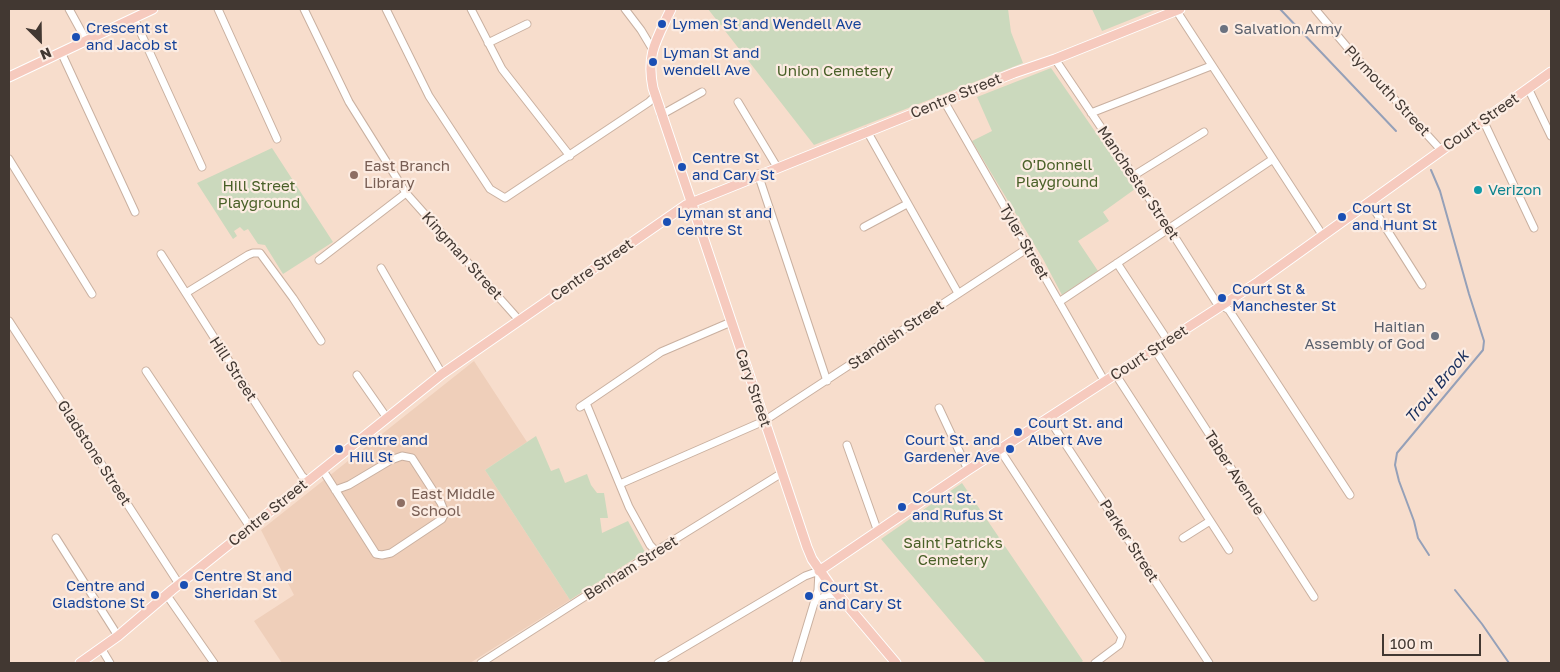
<!DOCTYPE html>
<html>
<head>
<meta charset="utf-8">
<style>
	body { margin:0 }
	#map { position:relative; width:1560px; height:672px; overflow:hidden; background:#f7ddcc; font-family:"Golos Text",sans-serif }
	canvas { display:block }
	.frame { position:absolute; inset:0; border:10px solid #423832; pointer-events:none }
	.north { position:absolute; left:15px; top:15px; width:50px; height:50px; -webkit-text-stroke:4px #fcece2; paint-order:stroke; rotate:157deg; font-size:14px; font-weight:700; line-height:20px; text-align:center; color:#423832 }
	.north::after { content:''; display:block; margin:auto; width:18px; height:22px; background:#423832; clip-path:polygon(50% 0,100% 100%,50% 72%,0 100%) }
	.scale { position:absolute; left:1382px; top:634px; width:99px; height:22px; box-sizing:border-box; border:2px solid #423832; border-top:0; padding-left:6px; font-size:15px; line-height:18px; white-space:nowrap; color:#423832; -webkit-text-stroke:4px #fcece2; paint-order:stroke }
</style>
</head>
<body>
<div id="map">
<canvas width="1560" height="672"></canvas>
<div class="frame"></div>
<div class="north">N</div>
<div class="scale">100 m</div>
</div>
<script>
const c = document.querySelector('canvas').getContext('2d');
c.lineJoin = 'round';
function fill(path, color) { c.fillStyle = color; c.fill(path, 'evenodd'); }
function trace(path, color, width, dash) { c.strokeStyle = color; c.lineWidth = width; c.lineCap = dash ? 'butt' : 'round'; c.setLineDash(dash || []); c.stroke(path); }
function label(font, color, halo, rows, align = 'center') {
  c.font = font + ' "Golos Text",sans-serif'; c.lineWidth = 4.5; c.setLineDash([]); c.textBaseline = 'middle'; c.strokeStyle = halo; c.fillStyle = color; for (const [text, x, y, turn = 0] of rows) {
    c.save(); c.translate(x, y); c.rotate((+turn || 0) * Math.PI / 180); c.textAlign = isNaN(turn) ? turn : align; if (halo) c.strokeText(text, 0, 0); c.fillText(text, 0, 0); c.restore();
  }
}
fill(new Path2D(`
	M 474,361 L 527,442 L 485,470 L 570,600 L 470,663 L 282,663 L 254,621 L 294,595 L 261,530 Z`), '#efcfba');
fill(new Path2D(`
	M 708,9 L 1008,9 L 1011,32 L 1023,63 L 814,145 Z
	M 1092,9 L 1157,9 L 1102,31 Z
	M 1051,68 L 1135,189 L 1103,212 L 1109,221 L 1078,241 L 1098,271 L 1062,295 L 1043,259 L 972,141 L 992,131 L 977,97 Z
	M 272,148 L 333,242 L 283,274 L 265,245 L 258,244 L 248,229 L 244,231 L 240,227 L 234,231 L 237,236 L 233,239 L 197,183 Z
	M 536,436 L 551,471 L 559,468 L 565,483 L 587,474 L 591,485 L 597,493 L 604,493 L 608,518 L 600,518 L 602,533 L 628,521 L 645,552 L 570,600 L 485,470 Z
	M 962,483 L 1083,661 L 1080,663 L 986,663 L 881,539 Z`), '#cbd9bd');
trace(new Path2D(`
	M 1280,9 L 1396,131
	M 1429,555 L 1418,538 L 1414,521 L 1399,481 L 1395,465 L 1397,453 L 1478,356 L 1483,350 L 1484,341 L 1469,294 L 1440,191 L 1431,170
	M 1455,590 L 1482,624 L 1509,663`), '#95a0b8', 2);
const minor = new Path2D(`
	M 69,9 L 86,40
	M 218,9 L 277,139
	M 304,9 L 349,102 L 406,193 L 519,320
	M 386,9 L 429,96 L 490,189 L 505,198 L 649,102 L 655,96
	M 471,9 L 502,69 L 570,156
	M 625,9 L 641,30 L 653,50
	M 1315,9 L 1347,47 L 1441,150
	M 1176,10 L 1323,236
	M 134,18 L 202,167
	M 488,43 L 527,24
	M 61,52 L 135,212
	M 1055,59 L 1169,228 L 1216,302 L 1229,310 L 1350,495
	M 1528,88 L 1551,136
	M 944,101 L 1105,382
	M 738,102 L 777,167
	M 1091,113 L 1211,66
	M 661,115 L 702,92
	M 1483,120 L 1534,228
	M 867,131 L 958,293
	M 9,159 L 92,294
	M 758,174 L 827,381
	M 1133,176 L 1204,132
	M 1370,203 L 1422,285
	M 864,227 L 907,204
	M 161,254 L 302,476 L 308,481
	M 319,260 L 406,193
	M 1117,263 L 1168,341
	M 381,268 L 442,374
	M 186,293 L 248,255 L 253,253 L 260,253 L 293,298 L 321,341
	M 1059,302 L 1273,159
	M 9,321 L 179,584
	M 1155,350 L 1314,597
	M 146,371 L 250,527
	M 357,375 L 387,418
	M 1116,375 L 1229,550
	M 586,403 L 661,352 L 731,322
	M 580,407 L 586,403 L 629,507 L 650,545 L 656,551
	M 939,408 L 968,470
	M 1049,419 L 1209,663
	M 847,445 L 878,532
	M 1000,450 L 1122,637 L 1119,645 L 1095,663
	M 322,469 L 376,554 L 382,555 L 391,553 L 442,519 L 445,513 L 441,503 L 412,458 L 402,456 L 391,460 L 349,485 L 335,490
	M 620,484 L 764,421 L 1028,248
	M 56,538 L 118,636
	M 1183,538 L 1210,521
	M 166,594 L 214,663
	M 815,602 L 827,595 L 838,595
	M 101,648 L 110,663
	M 481,663 L 656,551 L 782,473
	M 658,663 L 805,576 L 819,571 L 818,590 L 796,663`);
const major = new Path2D(`
	M 671,9 C 657,39 646,53 653,88 L 807,547 L 812,559 L 830,585 L 896,663
	M 9,77 L 153,9
	M 819,571 L 968,470 L 1258,282 L 1551,72
	M 80,663 L 118,636 L 172,590 L 442,374 L 686,205 L 1014,73 L 1055,59 L 1180,9`);
trace(minor, '#c9b0a0', 9);
trace(major, '#fff', 11);
trace(minor, '#fff', 7);
trace(major, '#f6cabe', 9);
for (const [x, y, r, color] of [
	[662,24,5,"#1a4fb4"],
	[1224,29,5,"#6b7280"],
	[76,37,5,"#1a4fb4"],
	[653,62,5,"#1a4fb4"],
	[682,167,5,"#1a4fb4"],
	[354,175,5,"#8d6e63"],
	[1478,190,5,"#0f9aa8"],
	[1342,217,5,"#1a4fb4"],
	[667,222,5,"#1a4fb4"],
	[1222,298,5,"#1a4fb4"],
	[1435,336,5,"#6b7280"],
	[1018,432,5,"#1a4fb4"],
	[339,449,5,"#1a4fb4"],
	[1010,449,5,"#1a4fb4"],
	[401,503,5,"#8d6e63"],
	[902,507,5,"#1a4fb4"],
	[184,585,5,"#1a4fb4"],
	[155,595,5,"#1a4fb4"],
	[809,596,5,"#1a4fb4"]
]) { const dot = new Path2D(); dot.arc(x, y, r, 0, 2 * Math.PI); c.fillStyle = color; c.fill(dot); trace(dot, '#fcece2', 2); }
label('15px', '#164399', '#fcece2', [
	["Lymen St and Wendell Ave",672,24],
	["Crescent st",86,28],
	["and Jacob st",86,45],
	["Lyman St and",663,53],
	["wendell Ave",663,70],
	["Centre St",692,158],
	["and Cary St",692,175],
	["Court St",1352,208],
	["and Hunt St",1352,225],
	["Lyman st and",677,213],
	["centre St",677,230],
	["Court St &",1232,289],
	["Manchester St",1232,306],
	["Court St. and",1028,423],
	["Albert Ave",1028,440],
	["Centre and",349,440],
	["Hill St",349,457],
	["Court St. and",1000,440,"right"],
	["Gardener Ave",1000,457,"right"],
	["Court St.",912,498],
	["and Rufus St",912,515],
	["Centre St and",194,576],
	["Sheridan St",194,593],
	["Centre and",145,586,"right"],
	["Gladstone St",145,603,"right"],
	["Court St.",819,587],
	["and Cary St",819,604]
], 'left');
label('15px', '#5b616d', '#fcece2', [
	["Salvation Army",1234,29],
	["Haitian",1425,327,"right"],
	["Assembly of God",1425,344,"right"]
], 'left');
label('15px', '#496028', '#fcece2', [
	["Union Cemetery",835,71],
	["O'Donnell",1057,165],
	["Playground",1057,182],
	["Hill Street",259,186],
	["Playground",259,203],
	["Saint Patricks",953,543],
	["Cemetery",953,560]
]);
label('15px', '#423832', '#fcece2', [
	["Plymouth Street",1387,91,47],
	["Centre Street",956,96,-22],
	["Court Street",1481,122,-35],
	["Manchester Street",1138,183,56],
	["Tyler Street",1024,242,60],
	["Kingman Street",462,256,48],
	["Centre Street",592,270,-35],
	["Standish Street",896,335,-34],
	["Court Street",1149,353,-33],
	["Hill Street",233,369,57],
	["Cary Street",753,388,71],
	["Gladstone Street",94,453,57],
	["Taber Avenue",1234,473,57],
	["Centre Street",268,513,-39],
	["Parker Street",1129,541,57],
	["Benham Street",631,568,-32]
]);
label('15px', '#785e54', '#fcece2', [
	["East Branch",364,166],
	["Library",364,183],
	["East Middle",411,494],
	["School",411,511]
], 'left');
label('15px', '#0d838f', '#fcece2', [
	["Verizon",1488,190]
], 'left');
label('italic 16px', '#182e5c', '#fcece2', [
	["Trout Brook",1437,387,-50]
]);
</script>
</body>
</html>
